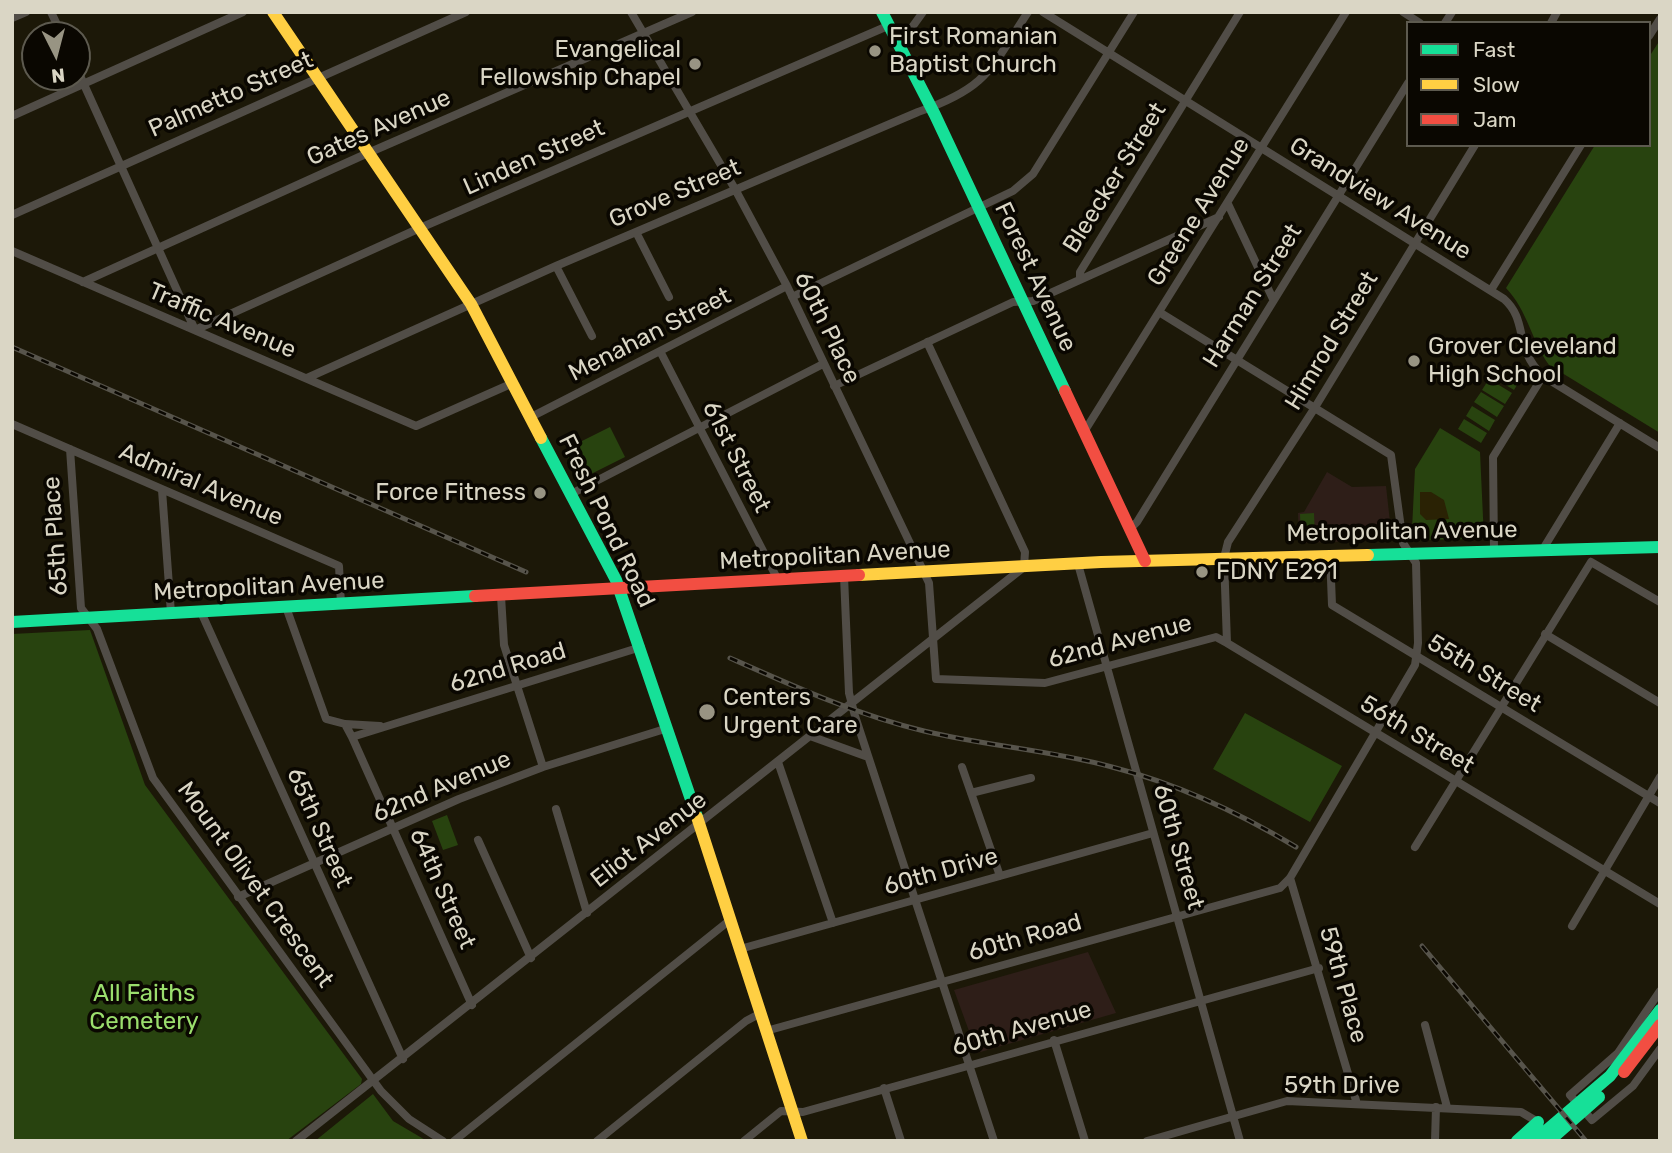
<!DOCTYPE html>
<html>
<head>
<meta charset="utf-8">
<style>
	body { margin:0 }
	#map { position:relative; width:1672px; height:1153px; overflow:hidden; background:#1c1808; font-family:Rubik,sans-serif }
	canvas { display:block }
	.frame { position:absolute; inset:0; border:14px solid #dad6c5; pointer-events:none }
	.legend { position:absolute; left:1406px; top:21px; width:245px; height:126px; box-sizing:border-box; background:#0a0701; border:2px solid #5d5a4f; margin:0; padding:9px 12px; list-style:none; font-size:21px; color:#dad6c5 }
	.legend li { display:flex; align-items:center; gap:14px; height:35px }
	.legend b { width:35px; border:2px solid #5d5a4f }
	.north { position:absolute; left:21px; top:21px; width:70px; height:70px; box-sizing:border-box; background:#0a0701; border:2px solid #5d5a4f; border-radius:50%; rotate:174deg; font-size:19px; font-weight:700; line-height:28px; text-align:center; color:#dad6c5 }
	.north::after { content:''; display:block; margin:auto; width:24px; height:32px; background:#989483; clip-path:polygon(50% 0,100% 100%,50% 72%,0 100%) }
</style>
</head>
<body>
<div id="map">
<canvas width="1672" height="1153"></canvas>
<div class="frame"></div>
<ul class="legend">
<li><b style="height:9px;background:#16e098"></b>Fast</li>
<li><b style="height:9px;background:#ffcf43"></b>Slow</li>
<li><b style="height:9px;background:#f24e42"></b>Jam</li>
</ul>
<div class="north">N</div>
</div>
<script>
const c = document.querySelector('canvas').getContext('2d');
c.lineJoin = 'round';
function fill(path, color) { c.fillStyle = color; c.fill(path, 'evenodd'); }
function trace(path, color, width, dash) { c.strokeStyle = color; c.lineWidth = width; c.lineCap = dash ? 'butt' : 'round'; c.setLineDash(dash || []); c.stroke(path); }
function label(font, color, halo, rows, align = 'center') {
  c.font = font + ' Rubik,sans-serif'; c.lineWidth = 7; c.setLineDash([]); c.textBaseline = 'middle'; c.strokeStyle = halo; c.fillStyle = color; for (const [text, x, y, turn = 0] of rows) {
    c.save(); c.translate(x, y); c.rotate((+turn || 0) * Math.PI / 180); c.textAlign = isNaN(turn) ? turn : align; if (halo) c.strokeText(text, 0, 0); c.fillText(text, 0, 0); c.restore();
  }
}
fill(new Path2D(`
	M 1327,472 L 1352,487 L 1386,486 L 1392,540 L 1299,543 L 1298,513 L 1304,512 Z
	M 1088,952 L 1116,1013 L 977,1053 L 954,990 Z`), '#2e1e18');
fill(new Path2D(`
	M 1660,40 L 1660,433 L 1549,365 C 1531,340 1528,311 1506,288 L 1595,145 L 1649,145 L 1649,57 Z
	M 1497,366 L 1520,380 L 1514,390 L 1491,376 Z
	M 1489,379 L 1512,393 L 1505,404 L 1482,390 Z
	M 1481,392 L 1504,406 L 1497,417 L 1474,402 Z
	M 1472,406 L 1495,420 L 1489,431 L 1466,416 Z
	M 1464,419 L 1487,433 L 1481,443 L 1458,429 Z
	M 610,427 L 625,457 L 579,480 L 564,450 Z
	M 1440,428 L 1480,452 L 1484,539 L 1414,540 L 1412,529 L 1415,469 Z
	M 1314,513 L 1315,538 L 1301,539 L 1300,514 Z
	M 90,630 L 145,785 L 362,1079 L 361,1084 L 286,1141 L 12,1141 L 12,634 Z
	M 1245,713 L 1342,766 L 1310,822 L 1213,769 Z
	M 447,815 L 458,845 L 443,850 L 432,821 Z
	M 373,1094 L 393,1121 L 427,1141 L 315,1141 Z`), '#28430f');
fill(new Path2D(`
	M 1420,492 L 1431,492 L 1444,500 L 1449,519 L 1426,520 L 1420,514 Z`), '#2a2204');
trace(new Path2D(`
	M 51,12 L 62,35
	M 631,12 L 735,189 L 787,286 L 929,583 L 936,679 L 1045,683 L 1216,637 L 1227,643
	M 1043,12 L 1504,299 C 1529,321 1513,348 1543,376 L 1660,448
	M 1403,12 L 1420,23
	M 12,18 L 26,12
	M 1445,23 L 1452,12
	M 1551,23 L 1557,12
	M 1649,36 L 1660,19
	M 900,44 L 923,12
	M 77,69 L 195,330 L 420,228 L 890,25
	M 12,116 L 243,12
	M 1475,145 L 1314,409 L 1228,542 L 1224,558 L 1227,643 L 1660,904
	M 1228,204 L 1273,299
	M 12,215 L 466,12
	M 636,232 L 669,297
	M 12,251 L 416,426 L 513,383
	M 556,266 L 592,336
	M 1080,279 L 1080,272 L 1240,12
	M 83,282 L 368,153 L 692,12
	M 1491,290 L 1581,145
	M 792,297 L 1013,191 L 1033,174 L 1134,12
	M 660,351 L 778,580
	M 307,378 L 556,266 L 918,112 C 987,88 990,70 1028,12
	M 834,386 L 1013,302 L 1033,301 L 1219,217
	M 531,417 L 787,286
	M 12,424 L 339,566 L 341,604
	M 1084,432 L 1346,12
	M 70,449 L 81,608 L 97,629 L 153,778 L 381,1091 L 409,1119 L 443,1141
	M 162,490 L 171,613
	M 571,494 L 823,364
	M 1130,529 L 1137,522 L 1408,83
	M 1543,549 L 1620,423
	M 1494,550 L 1493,457 L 1543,376
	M 1330,554 L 1332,605 L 1660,803
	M 1591,562 L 1660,602
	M 1078,564 L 1240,1141
	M 844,576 L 849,693 L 855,716 L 994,1141
	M 501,596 L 504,645 L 543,767
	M 286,607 L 326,719 L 345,724 L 352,737 L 472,1005
	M 201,612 L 403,1059
	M 1545,634 L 1660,703
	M 345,724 L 380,726
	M 810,736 L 868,757
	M 352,737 L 641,647
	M 778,762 L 833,923
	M 962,767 L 1000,876
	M 971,793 L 1031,778
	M 556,809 L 587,913
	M 478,840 L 531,958
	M 1415,847 L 1591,562
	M 1290,878 L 1357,1104
	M 238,897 L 459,799 L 543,767 L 668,728
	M 1572,926 L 1660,777
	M 740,949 L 1153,833
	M 1660,991 L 1618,1053 L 1570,1095 L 1592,1120 L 1633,1086 L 1660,1049
	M 1425,1025 L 1447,1107
	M 766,1031 L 1280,888 L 1290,878 L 1415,665 L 1418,643 L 1416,563 L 1403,543 L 1391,455 L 1159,312
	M 1054,1040 L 1085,1141
	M 884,1088 L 901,1141
	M 296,1141 L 1024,567 L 1025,552 L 927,342
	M 454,1141 L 730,920
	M 597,1141 L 746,1021 L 761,1013
	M 744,1141 L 781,1111 L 803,1112 L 1319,968
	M 1147,1141 L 1287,1101 L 1521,1112 L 1538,1122
	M 1435,1141 L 1436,1107`), '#514d47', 8);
trace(new Path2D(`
	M 882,12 L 935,115 L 1065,391
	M 541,438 L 616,580 L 697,817
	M 1368,555 L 1660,547
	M 12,622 L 475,596
	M 1517,1141 L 1538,1122
	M 1534,1141 L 1610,1076 L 1660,1010
	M 1549,1141 L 1599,1097`), '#16e098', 12);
trace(new Path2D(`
	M 273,12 L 471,304 L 541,438
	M 859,575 L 1101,562 L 1368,555
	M 697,817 L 802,1141`), '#ffcf43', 12);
trace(new Path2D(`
	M 1065,391 L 1145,561
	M 475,596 L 859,575
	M 1624,1072 L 1660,1025`), '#f24e42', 12);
const rail = new Path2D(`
	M 12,347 L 526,572
	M 730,658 C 793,686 857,715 924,731 C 986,746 1050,750 1112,767 C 1178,784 1238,812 1296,847
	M 1422,946 L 1586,1141`);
trace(rail, '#57544b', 5);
trace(rail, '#0a0701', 2.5, [8]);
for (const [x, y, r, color] of [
	[875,51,7,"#989483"],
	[695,64,7,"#989483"],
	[1414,361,7,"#989483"],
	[540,493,7,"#989483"],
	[1202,572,7,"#989483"],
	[707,712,9,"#989483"]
]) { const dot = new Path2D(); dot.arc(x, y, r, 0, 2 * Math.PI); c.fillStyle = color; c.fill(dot); trace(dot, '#0a0701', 2.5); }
label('24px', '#dad6c5', '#0a0701', [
	["First Romanian",889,37],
	["Baptist Church",889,65],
	["Evangelical",681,50,"right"],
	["Fellowship Chapel",681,78,"right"],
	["Grover Cleveland",1428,347],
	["High School",1428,375],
	["Force Fitness",526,493,"right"],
	["FDNY E291",1216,572],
	["Centers",723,698],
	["Urgent Care",723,726]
], 'left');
label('24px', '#dad6c5', '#0a0701', [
	["Palmetto Street",231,95,-24],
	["Gates Avenue",379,128,-24],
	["Linden Street",534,158,-24],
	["Bleecker Street",1115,178,-58],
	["Grove Street",675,194,-23],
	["Grandview Avenue",1380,199,32],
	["Greene Avenue",1199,212,-58],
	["Forest Avenue",1035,277,65],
	["Harman Street",1253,296,-58],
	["Traffic Avenue",222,321,23],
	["60th Place",827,328,64],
	["Menahan Street",650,335,-27],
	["Himrod Street",1332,341,-59],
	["61st Street",736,457,63],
	["Admiral Avenue",201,485,23],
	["Fresh Pond Road",606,521,64],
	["Metropolitan Avenue",1402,532,-1],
	["65th Place",56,536,-94],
	["Metropolitan Avenue",835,556,-3],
	["Metropolitan Avenue",269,587,-3],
	["62nd Avenue",1120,642,-15],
	["62nd Road",508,668,-17],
	["55th Street",1484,674,31],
	["56th Street",1417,735,31],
	["62nd Avenue",442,787,-23],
	["65th Street",319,828,66],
	["Eliot Avenue",649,840,-38],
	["60th Street",1178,847,74],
	["60th Drive",941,872,-16],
	["Mount Olivet Crescent",255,885,54],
	["64th Street",442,889,66],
	["60th Road",1025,938,-16],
	["59th Place",1343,985,74],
	["60th Avenue",1022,1029,-16],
	["59th Drive",1342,1086]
]);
label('24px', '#9bde6d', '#0a0701', [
	["All Faiths",144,994],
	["Cemetery",144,1022]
]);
</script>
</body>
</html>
